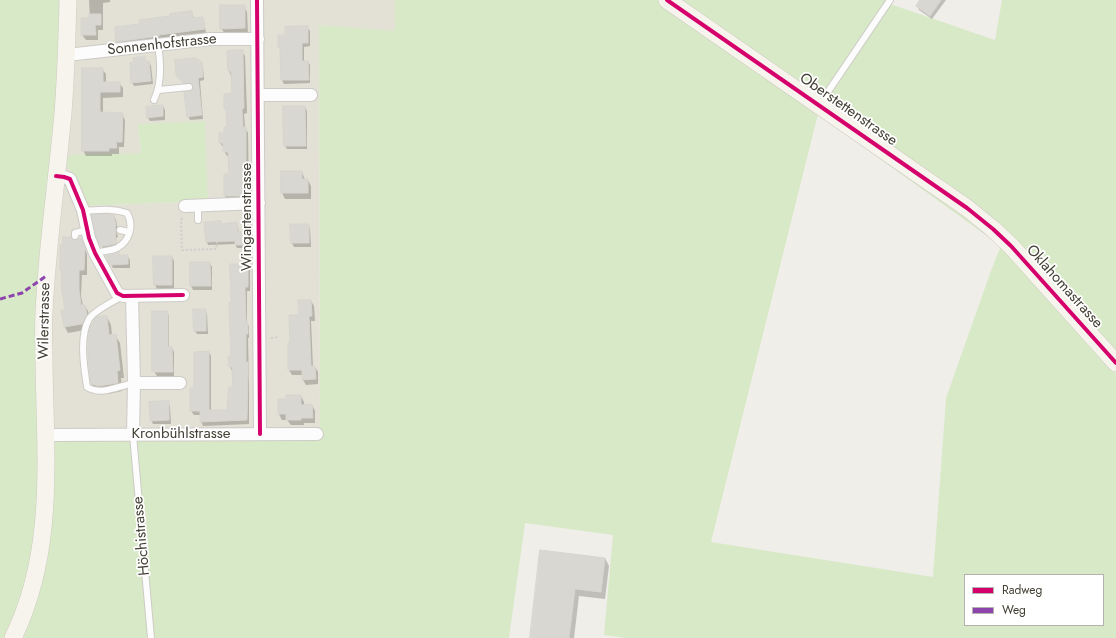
<!DOCTYPE html>
<html>
<head>
<meta charset="utf-8">
<style>
	body { margin:0 }
	#map { position:relative; width:1116px; height:638px; overflow:hidden; background:#efeee8; font-family:Jost,sans-serif }
	canvas { display:block }
	.legend { position:absolute; left:964px; top:574px; width:140px; height:52px; box-sizing:border-box; background:#fff; border:1px solid #b4b3ae; margin:0; padding:5px 7px; list-style:none; font-size:12px; color:#444035 }
	.legend li { display:flex; align-items:center; gap:8px; height:20px }
	.legend b { width:20px; border:1px solid #b4b3ae }
</style>
</head>
<body>
<div id="map">
<canvas width="1116" height="638"></canvas>
<ul class="legend">
<li><b style="height:5px;background:#d6006c"></b>Radweg</li>
<li><b style="height:5px;background:#8e44ad"></b>Weg</li>
</ul>
</div>
<script>
const c = document.querySelector('canvas').getContext('2d');
c.lineJoin = 'round';
function fill(path, color) { c.fillStyle = color; c.fill(path, 'evenodd'); }
function trace(path, color, width, dash) { c.strokeStyle = color; c.lineWidth = width; c.lineCap = dash ? 'butt' : 'round'; c.setLineDash(dash || []); c.stroke(path); }
function label(font, color, halo, rows, align = 'center') {
  c.font = font + ' Jost,sans-serif'; c.lineWidth = 3.5; c.setLineDash([]); c.textBaseline = 'middle'; c.strokeStyle = halo; c.fillStyle = color; for (const [text, x, y, turn = 0] of rows) {
    c.save(); c.translate(x, y); c.rotate((+turn || 0) * Math.PI / 180); c.textAlign = isNaN(turn) ? turn : align; if (halo) c.strokeText(text, 0, 0); c.fillText(text, 0, 0); c.restore();
  }
}
fill(new Path2D(`
	M 36,0 L 395,0 L 395,32 L 319,25 L 320,439 L 38,441 ZM 138,125 L 208,201 L 85,206 L 70,168 L 141,153 Z`), '#e3e0d5');
fill(new Path2D(`
	M 0,0 L 57,0 L 61,6 L 38,441 L 320,439 L 319,25 L 395,31 L 395,0 L 889,0 L 887,3 L 995,40 L 1002,0 L 1116,0 L 1116,638 L 625,638 L 604,635 L 613,535 L 525,523 L 509,638 L 0,638 ZM 818,114 L 1001,246 L 992,268 L 946,398 L 933,577 L 711,542 ZM 965,575 L 1103,575 L 1103,625 L 965,625 Z
	M 205,121 L 208,201 L 85,206 L 70,169 L 67,168 L 68,158 L 72,155 L 141,153 L 138,124 Z`), '#d8e9c8');
fill(new Path2D(`
	M 89,0 L 110,0 L 110,2 L 103,3 L 103,30 L 98,30 L 98,40 L 86,40 L 82,35 L 90,19 Z
	M 921,0 L 946,0 L 932,19 L 919,10 L 917,6 Z
	M 244,6 L 247,12 L 248,34 L 225,34 L 221,28 Z
	M 192,12 L 194,19 L 202,18 L 204,22 L 206,33 L 160,38 L 160,40 L 119,45 L 117,42 L 141,25 Z
	M 307,27 L 310,31 L 310,46 L 304,47 L 304,62 L 308,62 L 310,65 L 310,83 L 284,84 L 282,80 L 281,51 L 279,47 L 286,36 Z
	M 242,51 L 245,56 L 247,113 L 244,114 L 245,127 L 248,133 L 249,190 L 246,190 L 246,200 L 228,201 L 225,196 L 230,175 L 229,156 L 227,156 L 224,151 L 224,148 L 220,143 L 228,128 L 228,112 L 225,108 L 233,94 L 231,76 L 229,71 Z
	M 144,58 L 146,62 L 149,62 L 151,66 L 153,84 L 134,86 L 132,82 L 135,63 Z
	M 201,63 L 203,67 L 204,80 L 200,81 L 203,119 L 190,120 L 188,116 L 194,86 L 186,86 L 180,78 Z
	M 102,69 L 106,74 L 106,83 L 119,83 L 123,88 L 123,97 L 103,98 L 103,113 L 122,114 L 125,120 L 124,147 L 119,147 L 119,154 L 112,154 L 112,156 L 86,156 L 83,150 Z
	M 163,106 L 165,110 L 165,120 L 150,121 L 148,118 Z
	M 305,107 L 307,111 L 307,149 L 287,149 L 285,146 Z
	M 282,172 L 302,172 L 305,180 L 308,180 L 311,186 L 311,199 L 285,199 L 282,193 Z
	M 114,216 L 116,220 L 118,230 L 116,230 L 118,237 L 116,238 L 118,247 L 104,250 L 102,246 Z
	M 220,222 L 221,225 L 236,223 L 238,226 L 239,233 L 251,233 L 252,236 L 252,242 L 249,242 L 249,248 L 237,248 L 235,244 L 208,245 L 207,242 Z
	M 291,225 L 308,225 L 310,229 L 311,247 L 294,247 L 292,243 Z
	M 81,239 L 87,254 L 87,275 L 82,275 L 81,296 L 83,306 L 85,306 L 88,311 L 90,321 L 85,330 L 68,333 L 65,327 L 67,311 L 63,273 L 61,269 L 74,242 Z
	M 118,253 L 120,256 L 127,256 L 130,260 L 130,268 L 113,268 L 107,257 Z
	M 154,257 L 172,257 L 174,261 L 174,289 L 157,289 L 155,285 Z
	M 191,263 L 210,263 L 212,267 L 212,290 L 193,290 L 191,286 Z
	M 248,265 L 250,269 L 250,291 L 247,291 L 247,323 L 249,326 L 249,338 L 248,338 L 249,381 L 249,424 L 203,426 L 201,421 L 201,415 L 194,415 L 191,411 L 195,389 L 209,352 L 211,356 L 211,411 L 228,411 L 234,388 L 233,371 L 232,371 L 230,367 Z
	M 311,301 L 314,306 L 315,321 L 311,321 L 313,367 L 315,367 L 318,372 L 318,384 L 306,385 L 303,380 L 303,375 L 292,375 L 289,370 L 291,344 L 300,316 Z
	M 205,310 L 207,314 L 208,334 L 197,334 L 195,331 Z
	M 167,312 L 169,316 L 169,347 L 172,348 L 174,352 L 174,376 L 157,376 L 153,370 Z
	M 107,317 L 111,325 L 112,336 L 115,335 L 120,343 L 124,378 L 121,378 L 122,391 L 109,394 L 97,392 L 92,384 Z
	M 301,396 L 304,402 L 304,406 L 312,405 L 315,411 L 315,423 L 304,423 L 304,425 L 291,425 L 287,420 L 282,420 L 279,414 L 287,400 Z
	M 168,402 L 170,406 L 171,424 L 153,424 L 151,420 Z
	M 541,551 L 605,558 L 609,566 L 605,599 L 579,596 L 574,638 L 531,638 Z`), '#0003');
const building = new Path2D(`
	M 920,0 L 941,0 L 930,16 L 916,6 Z
	M 220,5 L 245,5 L 245,28 L 220,29 Z
	M 192,11 L 193,18 L 203,17 L 205,29 L 159,35 L 159,36 L 116,42 L 115,27 L 140,24 L 139,20 L 170,16 L 170,14 Z
	M 89,14 L 101,14 L 101,25 L 95,25 L 96,35 L 81,35 L 81,18 L 89,18 Z
	M 308,26 L 308,43 L 302,43 L 302,61 L 308,61 L 309,80 L 281,80 L 280,47 L 278,47 L 278,35 L 285,35 L 285,27 Z
	M 243,50 L 244,108 L 242,109 L 243,127 L 246,127 L 246,186 L 244,186 L 244,196 L 224,196 L 224,174 L 229,174 L 228,152 L 223,152 L 223,143 L 219,143 L 219,133 L 224,133 L 224,127 L 227,127 L 226,109 L 224,109 L 224,94 L 232,93 L 231,71 L 228,71 L 227,51 Z
	M 145,57 L 145,61 L 149,61 L 151,81 L 131,83 L 130,63 L 134,62 L 133,58 Z
	M 195,58 L 202,62 L 203,77 L 198,78 L 202,115 L 187,117 L 184,92 L 191,91 L 193,86 L 190,83 L 183,83 L 176,75 L 175,60 Z
	M 82,68 L 103,68 L 103,82 L 120,82 L 120,92 L 100,92 L 100,112 L 123,113 L 122,142 L 116,142 L 117,148 L 109,148 L 109,151 L 82,151 Z
	M 163,105 L 163,116 L 147,118 L 146,107 Z
	M 283,106 L 305,106 L 306,146 L 284,146 Z
	M 281,171 L 302,171 L 302,179 L 308,179 L 308,193 L 281,193 Z
	M 100,214 L 114,215 L 116,226 L 115,226 L 116,234 L 115,234 L 117,243 L 115,244 L 106,246 L 100,246 L 96,236 L 92,215 Z
	M 221,221 L 221,224 L 237,222 L 238,232 L 251,232 L 251,239 L 247,239 L 247,245 L 235,245 L 235,241 L 206,242 L 204,223 Z
	M 290,224 L 309,224 L 309,243 L 291,243 Z
	M 63,237 L 71,237 L 75,240 L 81,238 L 85,247 L 84,270 L 79,270 L 79,290 L 81,305 L 85,305 L 87,315 L 82,324 L 64,327 L 61,310 L 65,310 L 61,284 L 62,270 L 60,270 L 60,245 L 63,245 Z
	M 119,252 L 119,255 L 128,255 L 128,264 L 110,265 L 106,255 Z
	M 153,256 L 172,256 L 172,285 L 154,285 Z
	M 190,262 L 210,262 L 211,286 L 190,286 Z
	M 230,264 L 248,264 L 248,287 L 245,287 L 246,321 L 247,321 L 248,327 L 248,334 L 246,334 L 246,362 L 248,362 L 248,376 L 247,420 L 200,422 L 200,411 L 190,411 L 190,388 L 194,388 L 194,352 L 209,351 L 209,410 L 227,410 L 229,387 L 233,387 L 232,367 L 229,367 L 228,356 L 231,357 L 229,303 L 231,302 Z
	M 298,300 L 311,300 L 312,316 L 309,316 L 311,366 L 315,366 L 316,379 L 302,380 L 302,370 L 288,370 L 288,343 L 290,343 L 289,315 L 299,315 Z
	M 193,309 L 206,309 L 206,331 L 194,331 Z
	M 152,311 L 168,311 L 168,346 L 172,347 L 173,372 L 154,372 L 154,371 L 152,371 Z
	M 107,316 L 109,335 L 116,334 L 120,370 L 117,371 L 118,383 L 99,386 L 91,384 L 88,352 L 88,335 L 90,328 L 95,319 L 97,317 Z
	M 286,395 L 301,395 L 301,405 L 312,404 L 313,418 L 301,418 L 301,420 L 286,420 L 286,414 L 278,414 L 278,399 L 286,399 Z
	M 169,401 L 169,420 L 150,421 L 149,402 Z
	M 540,550 L 605,558 L 601,592 L 575,589 L 569,638 L 530,638 Z`);
fill(building, '#d8d7d1');
trace(building, '#d7d5ce', 1);
const lane = new Path2D(`
	M 159,90 L 189,87
	M 154,100 C 162,83 161,63 158,45
	M 819,105 L 890,0
	M 198,205 L 198,220
	M 83,211 C 98,210 112,208 127,213 C 134,225 130,241 117,248 C 111,251 102,251 95,253
	M 120,230 L 129,232
	M 75,236 L 75,233 L 87,230
	M 123,296 C 114,301 95,310 89,319 C 79,337 84,367 87,387 C 101,396 119,386 134,383
	M 133,435 L 151,638`);
const street = new Path2D(`
	M 257,0 L 260,434
	M 67,55 L 210,39 L 258,39
	M 258,95 L 311,95
	M 56,176 L 64,177 L 70,179 L 83,210 L 89,238 L 95,253 L 117,293 L 123,296 L 183,295
	M 185,206 L 259,203
	M 132,296 L 134,383 L 133,435
	M 134,383 L 180,383
	M 45,435 L 317,434`);
const secondary = new Path2D(`
	M 667,0 L 967,208 L 993,229 L 1011,246 L 1116,363
	M 13,638 C 56,550 45,456 44,361 C 44,345 43,329 44,313 C 47,246 57,180 63,113 C 66,76 67,38 68,0`);
trace(lane, '#cdcbc6', 8);
trace(street, '#cdcbc6', 14);
trace(secondary, '#cecbbf', 18);
trace(new Path2D(`
	M 182,218 L 181,221 L 182,250 L 216,249 L 217,242
	M 271,338 L 279,337`), '#d0ceca', 2, [2, 2]);
trace(lane, '#fdfcfc', 6);
trace(street, '#fdfcfc', 12);
trace(secondary, '#f6f4ed', 17);
trace(new Path2D(`
	M 0,299 L 22,293 L 46,276`), '#8e44ad', 3, [6, 3]);
trace(new Path2D(`
	M 257,0 L 260,434
	M 667,0 L 967,208 L 993,229 L 1011,246 L 1116,363
	M 56,176 L 64,177 L 70,179 L 83,210 L 89,238 L 95,253 L 117,293 L 123,296 L 183,295`), '#d6006c', 4);
label('15px', '#444035', '#fff', [
	["Sonnenhofstrasse",162,45,-6],
	["Oberstettenstrasse",848,110,35],
	["Wingartenstrasse",247,217,-90],
	["Oklahomastrasse",1064,287,48],
	["Wilerstrasse",45,321,-89],
	["Kronbühlstrasse",181,434],
	["Höchistrasse",142,536,-95]
]);
</script>
</body>
</html>
